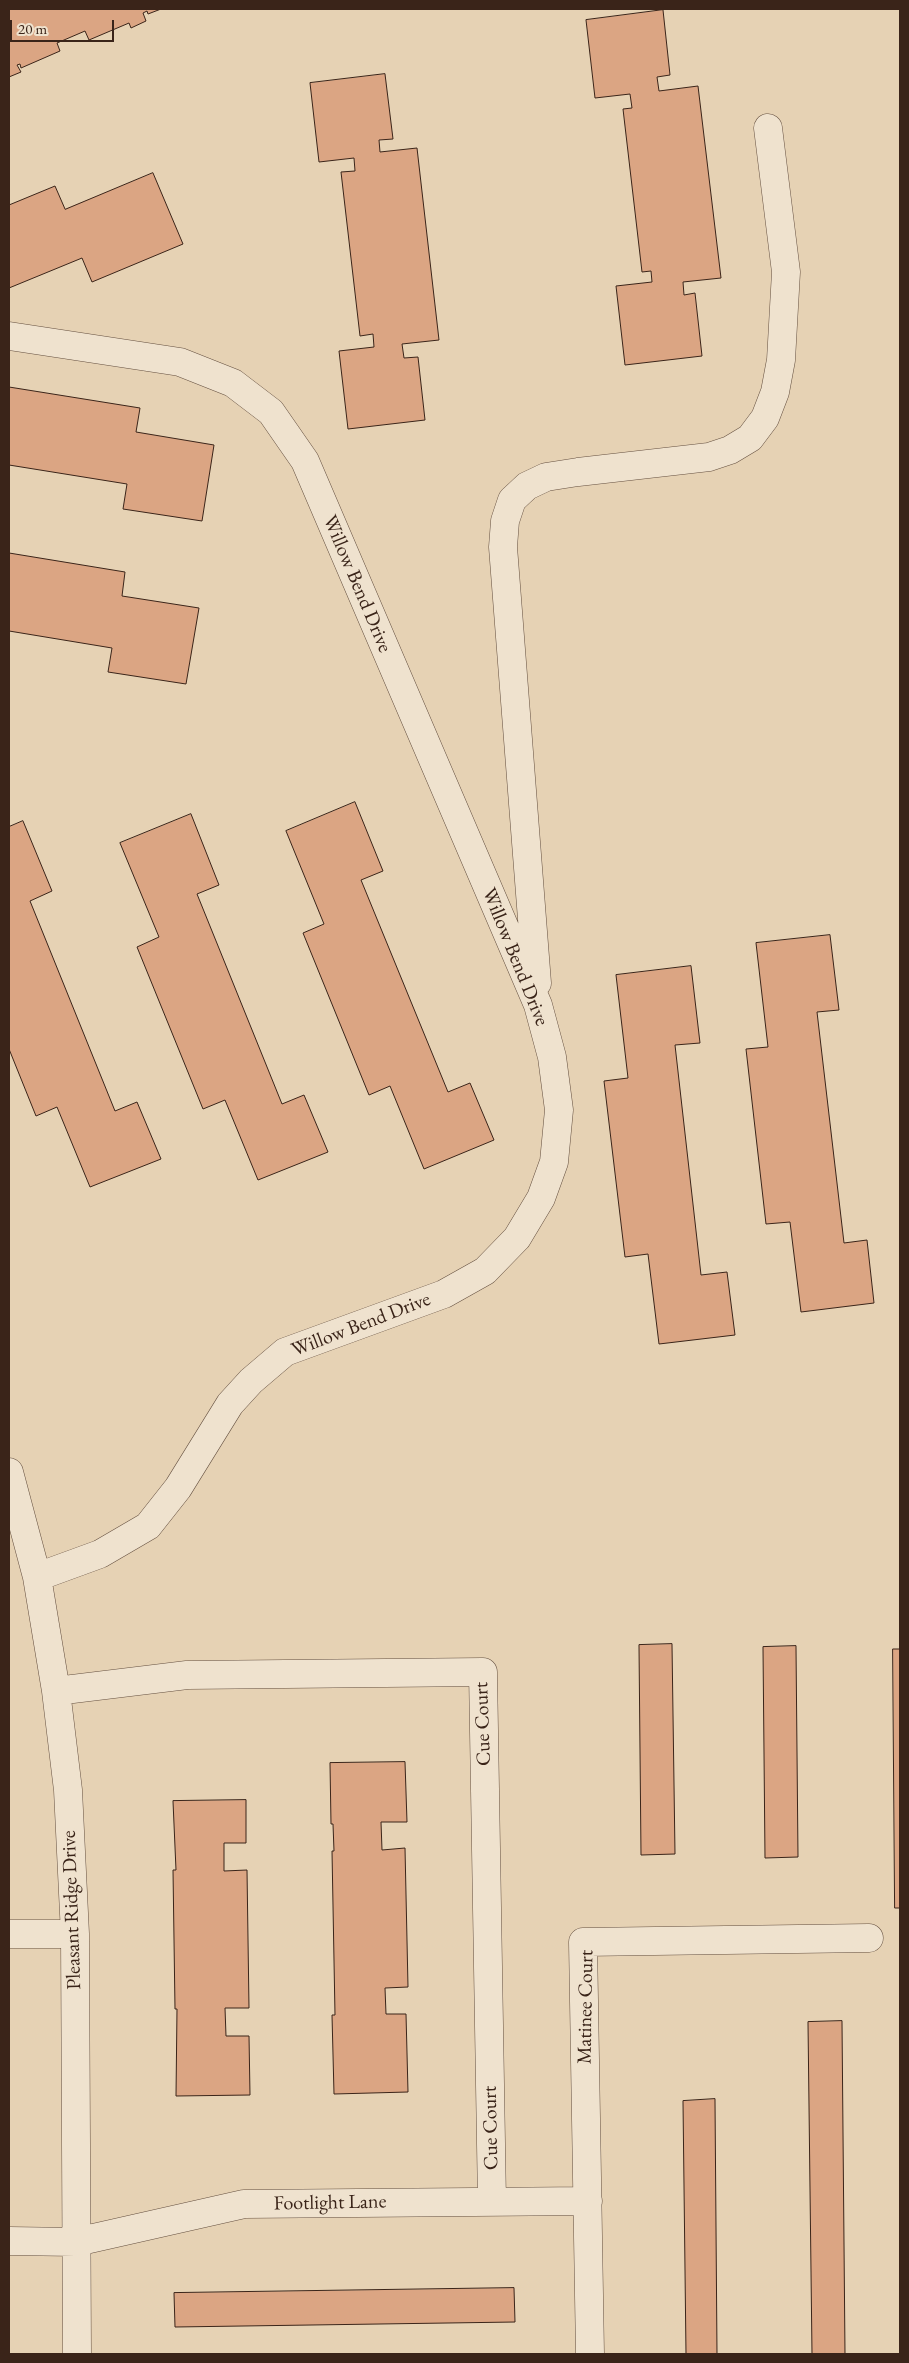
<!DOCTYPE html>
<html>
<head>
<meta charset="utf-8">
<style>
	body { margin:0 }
	#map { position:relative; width:909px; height:2363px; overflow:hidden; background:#e6d2b4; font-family:"EB Garamond",serif }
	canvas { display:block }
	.frame { position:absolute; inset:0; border:10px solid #3a2419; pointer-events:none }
	.scale { position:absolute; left:10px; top:20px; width:104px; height:22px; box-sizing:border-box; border:2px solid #3a2419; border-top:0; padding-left:6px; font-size:15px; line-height:18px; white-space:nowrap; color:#3a2419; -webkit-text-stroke:4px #efe2ce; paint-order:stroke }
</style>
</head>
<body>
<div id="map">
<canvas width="909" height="2363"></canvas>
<div class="frame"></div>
<div class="scale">20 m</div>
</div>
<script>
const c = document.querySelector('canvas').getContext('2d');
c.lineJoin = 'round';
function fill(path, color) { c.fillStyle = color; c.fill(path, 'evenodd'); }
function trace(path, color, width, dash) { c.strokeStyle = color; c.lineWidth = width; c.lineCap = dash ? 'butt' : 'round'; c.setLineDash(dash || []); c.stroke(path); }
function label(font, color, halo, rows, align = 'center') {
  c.font = font + ' "EB Garamond",serif'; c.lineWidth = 5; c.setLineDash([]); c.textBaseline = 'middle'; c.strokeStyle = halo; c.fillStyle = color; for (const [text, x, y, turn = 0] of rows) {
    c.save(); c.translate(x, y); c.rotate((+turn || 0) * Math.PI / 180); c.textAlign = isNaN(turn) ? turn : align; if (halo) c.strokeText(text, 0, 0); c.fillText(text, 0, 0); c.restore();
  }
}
const building = new Path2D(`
	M 9,9 L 161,9 L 148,14 L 147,11 L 143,13 L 146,21 L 131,28 L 129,23 L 89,40 L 85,31 L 57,43 L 60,51 L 21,68 L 20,64 L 17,65 L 21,72 L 9,77 Z
	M 663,10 L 670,75 L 657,77 L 659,91 L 698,86 L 721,278 L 683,282 L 684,295 L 695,293 L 702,356 L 625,365 L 616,286 L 652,282 L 651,271 L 642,272 L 623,109 L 632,108 L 630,94 L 595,98 L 586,20 Z
	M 385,74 L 393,139 L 379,140 L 380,152 L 417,148 L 439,340 L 402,344 L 404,358 L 418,357 L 425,420 L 348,429 L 339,351 L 374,347 L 373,334 L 360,336 L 341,172 L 355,171 L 354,158 L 319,162 L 310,83 Z
	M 153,173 L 183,244 L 92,282 L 82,258 L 9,288 L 9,205 L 55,186 L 65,209 Z
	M 9,387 L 140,408 L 136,432 L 214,445 L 202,521 L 123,509 L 127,484 L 9,465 Z
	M 9,553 L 125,572 L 122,596 L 199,608 L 186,684 L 108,672 L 112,648 L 9,631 Z
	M 355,802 L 383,871 L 361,880 L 448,1092 L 470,1083 L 494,1140 L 424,1169 L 390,1086 L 369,1095 L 303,933 L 324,924 L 286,831 Z
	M 191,814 L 219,885 L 197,894 L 282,1104 L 304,1095 L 328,1152 L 258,1180 L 225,1100 L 203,1109 L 137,947 L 159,937 L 120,843 Z
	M 23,821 L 52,891 L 30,901 L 115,1111 L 137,1102 L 161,1159 L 90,1187 L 57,1107 L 36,1116 L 9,1049 L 9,827 Z
	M 830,935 L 839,1010 L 817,1012 L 844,1243 L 867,1240 L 874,1303 L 801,1312 L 790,1222 L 766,1224 L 746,1049 L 768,1047 L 756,943 Z
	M 691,966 L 700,1043 L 675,1045 L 701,1275 L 727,1272 L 735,1335 L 659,1344 L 648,1254 L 625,1257 L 604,1081 L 628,1078 L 616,975 Z
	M 672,1644 L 675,1854 L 641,1855 L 639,1645 Z
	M 796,1646 L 798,1857 L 765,1858 L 763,1647 Z
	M 893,1649 L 900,1649 L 900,1908 L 895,1908 Z
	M 405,1762 L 407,1822 L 381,1822 L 382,1850 L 405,1848 L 408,1987 L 385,1988 L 386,2014 L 406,2014 L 408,2092 L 334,2094 L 332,2015 L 335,2015 L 332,1851 L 334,1851 L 333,1824 L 331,1824 L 330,1763 Z
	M 246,1800 L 246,1843 L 224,1843 L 224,1871 L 247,1870 L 249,2008 L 225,2008 L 226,2036 L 249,2036 L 250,2095 L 176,2096 L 177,2009 L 175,2009 L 173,1870 L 176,1870 L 173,1801 Z
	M 842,2021 L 845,2354 L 812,2354 L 808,2022 Z
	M 715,2099 L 717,2354 L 686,2354 L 683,2101 Z
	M 514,2288 L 515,2322 L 175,2327 L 174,2293 Z`);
fill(building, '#dba583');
trace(building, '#3a2419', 1);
const minor = new Path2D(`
	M 9,336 L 180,362 L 233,383 L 271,412 L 305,461 L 538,1005 L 552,1057 L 559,1110 L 554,1162 L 541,1198 L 517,1238 L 485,1271 L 444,1294 L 285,1352 L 251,1381 L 230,1404 L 178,1488 L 148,1526 L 100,1554 L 37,1577
	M 537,983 L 503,547 L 505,521 L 512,500 L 527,486 L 546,477 L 578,472 L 709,457 L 730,450 L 750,438 L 765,418 L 775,392 L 781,360 L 786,272 L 768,128
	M 9,1472 L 37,1577 L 56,1691 L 68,1790 L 75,1934 L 77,2354
	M 56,1691 L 187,1675 L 483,1672 L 492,2202
	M 9,1934 L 75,1934
	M 9,2241 L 76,2242 L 244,2204 L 588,2201
	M 590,2354 L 583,1942 L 869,1938`);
trace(minor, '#655040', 29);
trace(minor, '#efe2ce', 28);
label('20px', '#3a2419', '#efe2ce', [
	["Willow Bend Drive",357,584,67],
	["Willow Bend Drive",515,957,68],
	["Willow Bend Drive",361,1325,-21],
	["Cue Court",483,1724,-92],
	["Pleasant Ridge Drive",72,1910,-92],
	["Matinee Court",586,2007,-89],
	["Cue Court",491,2128,-91],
	["Footlight Lane",330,2203,-1]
]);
</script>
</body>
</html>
